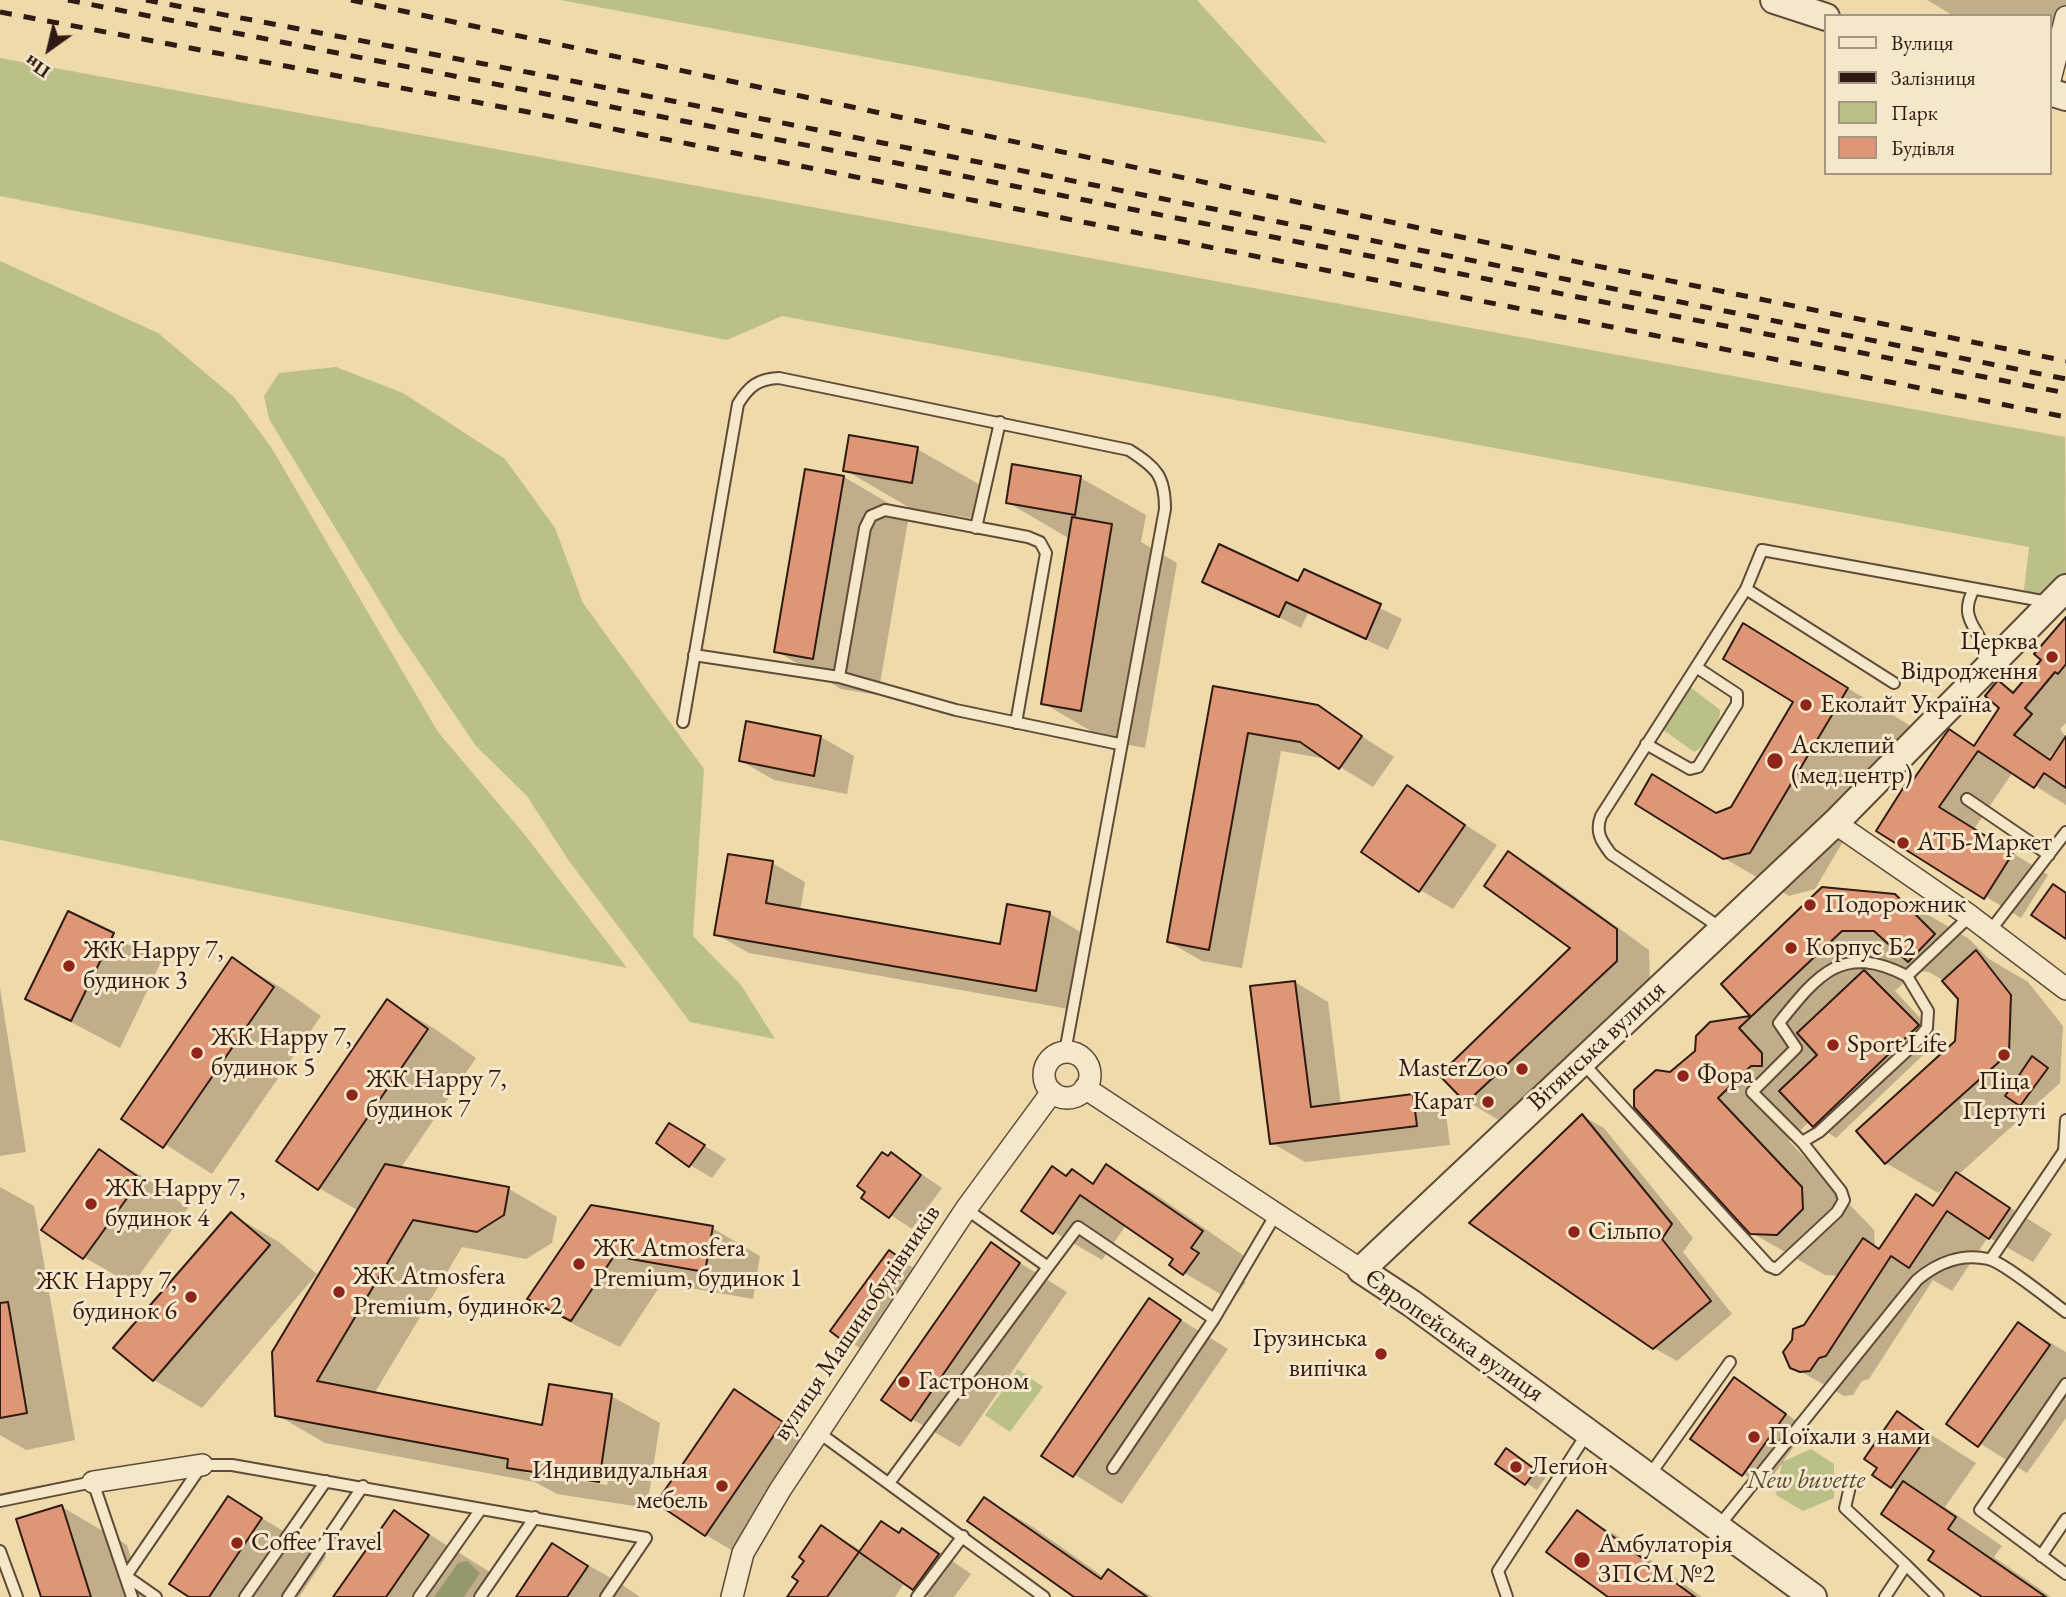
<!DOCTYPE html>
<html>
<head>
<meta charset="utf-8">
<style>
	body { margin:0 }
	#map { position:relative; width:2066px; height:1597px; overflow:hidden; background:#efdaac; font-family:"EB Garamond",serif }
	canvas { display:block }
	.legend { position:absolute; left:1824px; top:14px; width:228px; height:161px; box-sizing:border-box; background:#f5e7c9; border:2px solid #a69580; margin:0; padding:9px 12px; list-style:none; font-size:21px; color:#2f1b12 }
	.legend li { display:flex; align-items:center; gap:14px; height:35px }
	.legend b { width:35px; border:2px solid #a69580 }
	.north { position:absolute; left:14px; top:14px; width:70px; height:70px; -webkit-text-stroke:5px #f5e7c9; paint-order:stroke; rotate:214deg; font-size:19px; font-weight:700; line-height:28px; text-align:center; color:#2f1b12 }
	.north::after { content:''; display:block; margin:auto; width:24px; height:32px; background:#2f1b12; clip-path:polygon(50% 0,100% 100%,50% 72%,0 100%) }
</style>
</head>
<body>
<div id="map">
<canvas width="2066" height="1597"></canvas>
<ul class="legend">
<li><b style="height:9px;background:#f5e7c9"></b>Вулиця</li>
<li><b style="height:9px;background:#2f1b12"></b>Залізниця</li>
<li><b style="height:19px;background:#bbbf88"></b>Парк</li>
<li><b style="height:19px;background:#df9676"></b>Будівля</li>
</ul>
<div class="north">Пн</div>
</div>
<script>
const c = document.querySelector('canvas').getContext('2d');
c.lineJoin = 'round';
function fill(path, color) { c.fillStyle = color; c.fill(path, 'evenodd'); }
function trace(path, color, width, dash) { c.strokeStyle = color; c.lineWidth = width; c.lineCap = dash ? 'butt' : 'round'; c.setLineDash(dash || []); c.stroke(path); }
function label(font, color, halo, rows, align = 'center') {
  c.font = font + ' "EB Garamond",serif'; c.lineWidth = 6; c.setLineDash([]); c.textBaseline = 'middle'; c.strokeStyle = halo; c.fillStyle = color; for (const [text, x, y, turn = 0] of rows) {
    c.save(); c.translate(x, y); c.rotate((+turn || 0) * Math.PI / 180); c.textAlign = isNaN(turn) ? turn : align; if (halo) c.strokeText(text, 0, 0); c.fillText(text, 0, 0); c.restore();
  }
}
fill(new Path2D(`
	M 560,0 L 1197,0 L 1327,143 Z
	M 0,58 L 2065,437 L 2066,582 L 2047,598 L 2024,590 L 2029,547 L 782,316 L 727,340 L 0,196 Z
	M 0,261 L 158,333 L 234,397 L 271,447 L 438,732 L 525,835 L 627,968 L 0,840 Z
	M 336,367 L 403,393 L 505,459 L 555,528 L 583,603 L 704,769 L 693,936 L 741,985 L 775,1039 L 690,1022 L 569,861 L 527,796 L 476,746 L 398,631 L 269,419 L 264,396 L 279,373 Z
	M 1689,686 L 1720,710 C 1720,726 1708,745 1694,752 L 1662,729 Z
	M 1018,1369 L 1043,1387 L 1010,1432 L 985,1415 Z
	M 1811,1449 L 1834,1464 L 1834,1498 L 1803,1511 L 1776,1495 L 1782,1462 Z
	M 467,1561 L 480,1573 L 464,1597 L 434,1597 L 458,1563 Z`), '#bbbf88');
fill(new Path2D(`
	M 1927,0 L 2066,0 L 2066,20 L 2064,26 L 2050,21 L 2050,16 L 1954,16 Z
	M 917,449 L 982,486 L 977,519 L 910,508 L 845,470 Z
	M 844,477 L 909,515 L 878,695 L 841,689 L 776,651 Z
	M 1081,478 L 1146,515 L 1141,542 L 1177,563 L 1145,748 L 1108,741 L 1043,703 L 1070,539 L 1007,502 Z
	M 1305,571 L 1402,619 L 1388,650 L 1308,613 L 1301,628 L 1204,581 L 1299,583 Z
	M 2066,619 L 2066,723 L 2060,729 L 2066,737 L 2058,747 L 2066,751 L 2066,805 L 2013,772 L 1974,829 L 2048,875 L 2021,918 L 1878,831 L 1950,732 L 1975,746 L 2001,708 L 1998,682 L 2016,692 L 2043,660 ZM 2058,747 L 2060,749 L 2052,760 L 2049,757 Z
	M 1744,626 L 1911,726 L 1815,889 L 1789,896 L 1724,858 L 1652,776 L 1718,814 L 1732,809 L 1795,702 Z
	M 1214,688 L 1317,707 L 1394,757 L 1373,787 L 1327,759 L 1281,751 L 1242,968 L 1202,961 L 1169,942 Z
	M 821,737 L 854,756 L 847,794 L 774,780 L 741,761 Z
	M 1408,788 L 1497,845 L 1453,909 L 1420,890 Z
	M 1508,853 L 1541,872 L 1649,950 L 1650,980 L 1500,1121 L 1467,1101 L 1573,948 Z
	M 772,863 L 805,882 L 800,911 L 1001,946 L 1049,913 L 1082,933 L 1069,1009 L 749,953 L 716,934 Z
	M 1894,895 L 1968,938 L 1989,959 L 2028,982 L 2063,1026 L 2060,1083 L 1958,1175 L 2052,1234 L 2033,1262 L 1988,1237 L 1952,1291 L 1933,1280 L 1869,1379 L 1862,1381 L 1853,1395 L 1844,1396 L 1791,1366 L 1805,1326 L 1840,1276 L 1825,1275 L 1752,1233 L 1671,1074 L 1696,1052 L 1711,1024 L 1754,1017 L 1723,984 ZM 1916,971 L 1929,972 L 1944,981 L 1960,999 L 1957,1042 L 1858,1131 L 1886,1163 L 1938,1193 L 1949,1183 L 1935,1207 L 1880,1250 L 1875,1247 L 1874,1230 L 1789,1141 L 1810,1121 L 1836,1138 L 1940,1039 L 1895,991 Z
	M 69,913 L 161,962 L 120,1048 L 27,999 Z
	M 232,959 L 280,987 L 321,1016 L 212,1174 L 124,1118 Z
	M 1295,982 L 1328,1002 L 1341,1105 L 1413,1096 L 1446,1115 L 1450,1145 L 1305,1162 L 1272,1143 Z
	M 0,988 L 26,1152 L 0,1156 Z
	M 387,1001 L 435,1029 L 476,1058 L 400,1169 L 509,1189 L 557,1217 L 552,1243 L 526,1259 L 462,1247 L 374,1394 L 544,1427 L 611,1396 L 660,1423 L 647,1508 L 557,1494 L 535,1482 L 325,1443 L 277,1415 L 359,1211 L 319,1188 ZM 523,1468 L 608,1481 L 607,1485 L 527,1473 Z
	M 1582,1116 L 1604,1128 L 1693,1238 L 1683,1252 L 1732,1314 L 1677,1361 L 1654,1348 Z
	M 692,1138 L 726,1159 L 712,1178 L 690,1165 Z
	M 99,1151 L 147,1179 L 188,1208 L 132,1285 L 84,1257 Z
	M 892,1154 L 942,1188 L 912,1229 L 864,1197 Z
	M 1107,1167 L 1155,1194 L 1250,1260 L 1239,1277 L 1246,1282 L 1232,1301 L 1171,1265 L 1175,1259 L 1126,1225 L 1102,1260 L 1054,1232 L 1072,1171 L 1094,1184 Z
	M 0,1187 L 34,1206 L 75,1440 L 26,1450 L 0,1435 Z
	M 591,1207 L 712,1228 L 760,1256 L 753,1299 L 662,1283 L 620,1347 L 577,1326 L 529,1299 Z
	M 231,1214 L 279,1242 L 317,1274 L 202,1408 L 154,1380 L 115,1348 Z
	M 991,1245 L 1067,1292 L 960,1447 L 912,1419 Z
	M 890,1253 L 923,1274 L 866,1352 L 833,1331 Z
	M 1149,1300 L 1228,1349 L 1122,1504 L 1043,1455 Z
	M 2019,1324 L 2066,1352 L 2066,1418 L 2027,1473 L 1949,1424 Z
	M 1735,1379 L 1807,1428 L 1765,1487 L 1743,1474 Z
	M 735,1391 L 815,1442 L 738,1554 L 706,1535 Z
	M 1898,1414 L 1976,1463 L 1945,1507 L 2002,1546 L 1994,1557 L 2051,1597 L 1983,1597 L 1937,1550 L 1879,1467 Z
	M 1517,1457 L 1546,1477 L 1537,1490 L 1498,1464 Z
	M 229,1498 L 326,1557 L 299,1597 L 192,1597 Z
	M 985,1499 L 1033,1527 L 1105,1578 L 1109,1572 L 1153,1597 L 1077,1597 Z
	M 62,1507 L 127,1545 L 143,1597 L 42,1597 Z
	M 1577,1512 L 1616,1535 L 1702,1597 L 1611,1597 Z
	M 395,1513 L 493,1574 L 477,1597 L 335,1597 Z
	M 882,1523 L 935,1549 L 971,1574 L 954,1597 L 929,1597 L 905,1582 L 895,1597 L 792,1597 L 822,1527 L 862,1551 Z
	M 553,1545 L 618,1582 L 640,1597 L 519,1597 Z`), '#0003');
const building = new Path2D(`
	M 849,435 L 918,447 L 912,483 L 843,471 Z
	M 1012,464 L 1081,476 L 1075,515 L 1006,503 Z
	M 805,469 L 844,476 L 813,659 L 774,652 Z
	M 1072,517 L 1112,524 L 1081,711 L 1041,704 Z
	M 1219,544 L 1298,581 L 1304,569 L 1381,604 L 1366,639 L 1286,602 L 1279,617 L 1202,582 Z
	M 2066,617 L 2066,664 L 2058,674 L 2055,672 L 2025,708 L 2032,714 L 2014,735 L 2050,760 L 2066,736 L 2066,788 L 2044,773 L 2034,788 L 1978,751 L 1939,807 L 2013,853 L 1984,899 L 1876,831 L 1905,785 L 1908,787 L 1949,729 L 1974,746 L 1999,708 L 1985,696 L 1998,680 L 2013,693 L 2041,660 L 2034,654 Z
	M 1743,623 L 1848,688 L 1750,853 L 1723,859 L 1635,804 L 1652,774 L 1716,813 L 1731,807 L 1793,702 L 1723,659 Z
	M 1213,686 L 1318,705 L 1362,736 L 1339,769 L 1300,742 L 1248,733 L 1209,950 L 1167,942 Z
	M 746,721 L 821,736 L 814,776 L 739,761 Z
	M 1407,785 L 1465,825 L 1419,892 L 1361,852 Z
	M 1508,851 L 1617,929 L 1617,961 L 1466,1103 L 1439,1075 L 1570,948 L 1484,886 Z
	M 728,854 L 773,861 L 766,903 L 1000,944 L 1007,904 L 1050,912 L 1036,991 L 714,935 Z
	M 2053,884 L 2066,893 L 2066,939 L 2031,915 Z
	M 1822,887 L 1895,894 L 1935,934 L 1908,962 L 1874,931 L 1842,931 L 1739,1028 L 1762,1053 L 1762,1066 L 1751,1066 L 1718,1098 L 1802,1187 L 1803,1209 L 1777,1235 L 1750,1234 L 1634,1107 L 1634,1090 L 1656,1070 L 1670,1072 L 1695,1051 L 1696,1036 L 1710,1022 L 1750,1016 L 1721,984 Z
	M 68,911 L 114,933 L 71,1021 L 25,999 Z
	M 1976,950 L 2011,995 L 2009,1053 L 1885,1164 L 1856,1131 L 1955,1041 L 1958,999 L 1942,981 Z
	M 232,957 L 274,987 L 163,1148 L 121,1119 Z
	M 1864,970 L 1919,1025 L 1813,1127 L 1779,1091 L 1817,1055 L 1797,1033 Z
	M 1295,981 L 1311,1107 L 1413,1094 L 1417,1126 L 1270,1144 L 1250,986 Z
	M 387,999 L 428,1029 L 318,1190 L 276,1161 Z
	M 2032,1056 L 2048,1068 L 2020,1106 L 2005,1096 Z
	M 1582,1114 L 1672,1224 L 1662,1239 L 1711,1301 L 1653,1349 L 1469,1223 Z
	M 669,1123 L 705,1145 L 689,1167 L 656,1143 Z
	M 99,1149 L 141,1179 L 83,1259 L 41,1230 Z
	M 882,1152 L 888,1156 L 891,1152 L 921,1175 L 889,1218 L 861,1198 L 865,1192 L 857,1186 Z
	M 385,1164 L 509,1187 L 504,1215 L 477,1232 L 413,1220 L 317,1381 L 542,1425 L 549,1384 L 612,1394 L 599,1482 L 507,1468 L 508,1459 L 275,1416 L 272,1352 Z
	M 1106,1164 L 1203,1231 L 1191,1248 L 1199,1253 L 1183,1275 L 1169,1265 L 1173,1259 L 1080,1195 L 1053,1234 L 1021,1211 L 1052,1166 L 1066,1176 L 1072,1169 L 1093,1184 Z
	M 1956,1172 L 2010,1208 L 1989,1239 L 1947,1211 L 1909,1268 L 1891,1256 L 1826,1356 L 1819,1358 L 1810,1371 L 1800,1372 L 1790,1368 L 1783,1352 L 1792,1340 L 1793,1329 L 1804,1325 L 1863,1238 L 1879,1249 L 1916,1194 L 1933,1206 Z
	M 591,1205 L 713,1226 L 705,1272 L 614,1256 L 571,1321 L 527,1299 Z
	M 231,1212 L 270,1245 L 153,1381 L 113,1348 Z
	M 991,1242 L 1020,1263 L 911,1421 L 881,1400 Z
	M 889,1250 L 907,1263 L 848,1345 L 830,1331 Z
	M 1149,1298 L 1181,1320 L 1073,1477 L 1041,1456 Z
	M 8,1302 L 27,1413 L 0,1418 L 0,1303 Z
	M 2018,1322 L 2050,1345 L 1978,1447 L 1946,1424 Z
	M 1734,1377 L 1786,1414 L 1742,1476 L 1690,1439 Z
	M 734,1389 L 783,1422 L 705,1536 L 656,1503 Z
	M 1897,1411 L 1929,1434 L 1891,1488 L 1872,1475 L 1877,1468 L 1864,1459 Z
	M 1506,1448 L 1536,1470 L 1525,1485 L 1495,1464 Z
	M 1903,1481 L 1956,1517 L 1948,1529 L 2046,1597 L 1982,1597 L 1928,1560 L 1934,1551 L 1881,1514 Z
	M 228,1496 L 262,1518 L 209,1597 L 189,1597 L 169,1584 Z
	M 984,1497 L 1101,1579 L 1108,1569 L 1147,1597 L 1074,1597 L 967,1521 Z
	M 62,1505 L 91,1597 L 41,1597 L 16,1519 Z
	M 394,1510 L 429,1535 L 406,1568 L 386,1597 L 333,1597 Z
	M 1577,1510 L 1669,1578 L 1695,1597 L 1608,1597 L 1546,1552 Z
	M 881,1521 L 899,1533 L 902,1528 L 939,1554 L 913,1590 L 859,1552 Z
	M 821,1525 L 859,1552 L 827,1597 L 787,1597 L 798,1581 L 792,1577 L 804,1561 L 799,1557 Z
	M 552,1543 L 588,1566 L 567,1597 L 516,1597 Z`);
fill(building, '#df9676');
trace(building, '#2f1b12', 2);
const service = new Path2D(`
	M 976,528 L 1000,422
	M 1746,589 L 1894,683
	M 1973,591 C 1955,625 1991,632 1983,665
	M 694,655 L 839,677 L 956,710 L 1119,744
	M 839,677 L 865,528 L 871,516 L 885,510 L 1028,537 L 1040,542 L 1046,553 L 1016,723
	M 683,722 L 738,404 C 749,386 758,379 779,378 L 1129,450 C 1157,468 1165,476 1165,509 L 1065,1052
	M 1646,744 L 1690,769 L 1698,767 L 1737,704 L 1737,694 L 1696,667
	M 1967,799 L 2049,855
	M 1721,928 L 1611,854 C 1601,841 1595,832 1601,816 L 1746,589 L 1762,550 L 2048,602
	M 1990,931 L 2066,832
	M 1907,976 L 1928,1011 L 1927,1028 L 1913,1045 L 1819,1132 L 1802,1142 L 1752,1092 L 1796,1048 L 1779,1023 C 1819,973 1843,943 1907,976 L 1970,916
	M 1581,1061 L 1769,1266 L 1776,1269 L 1837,1212 L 1844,1200 L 1841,1191 L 1802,1142
	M 966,1209 L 1048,1267 L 1078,1227 L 1214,1319
	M 1991,1259 L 2064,1151 L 2066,1120
	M 2066,1384 L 1980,1510 L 2066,1574
	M 818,1432 L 1044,1597
	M 1113,1468 L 1214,1319 L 1276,1214
	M 1649,1476 L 1730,1362
	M 1851,1482 L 1845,1508 L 1906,1565 L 1885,1597
	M 889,1483 L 1048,1267
	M 0,1501 L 93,1482 L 132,1597
	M 1718,1527 L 1917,1280 C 1937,1263 1962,1253 1988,1259 C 2002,1261 2051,1301 2066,1312
	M 0,1551 L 17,1597
	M 2041,1556 L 2066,1519
	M 1906,1565 L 1938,1597
	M 156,1597 L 126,1576 L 202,1465 L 232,1465 L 646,1538 L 606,1597
	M 245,1597 L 326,1481
	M 288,1597 L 363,1486
	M 419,1597 L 481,1509
	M 480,1597 L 535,1517
	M 917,1597 L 963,1536
	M 1507,1597 L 1498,1571 L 1588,1432`);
const minor = new Path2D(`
	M 2050,80 L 2066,17
	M 1835,823 L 1970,916 L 2066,989
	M1044 1075a23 23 0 1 1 46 0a23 23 0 1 1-46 0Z
	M 1085,1088 L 1361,1270
	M 93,1482 L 202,1465
	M 732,1597 L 743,1553 L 780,1490 L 966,1209 L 1052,1092`);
const tertiary = new Path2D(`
	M 1774,0 L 1826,17
	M 2050,92 L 2066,97
	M 1813,1597 L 1411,1303 L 1361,1270 L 1835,823 L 2066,588`);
trace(service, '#5f4b38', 14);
trace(minor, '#5f4b38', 24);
trace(tertiary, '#5f4b38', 30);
trace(service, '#f5e7c9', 10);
trace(minor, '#f5e7c9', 21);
trace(tertiary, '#f5e7c9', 26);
trace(new Path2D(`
	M 68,0 L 2066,393
	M 146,0 L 532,73 L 2066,379
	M 351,0 L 1592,265 L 2066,361
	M 0,12 L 523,111 L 2066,417`), '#2f1b12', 5, [12, 12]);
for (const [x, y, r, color] of [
	[2052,657,7,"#8f2418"],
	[1806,705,7,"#8f2418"],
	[1775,761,9,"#8f2418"],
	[1903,843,7,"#8f2418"],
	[1810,905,7,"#8f2418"],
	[1791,948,7,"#8f2418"],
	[69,966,7,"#8f2418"],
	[1833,1045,7,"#8f2418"],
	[197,1053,7,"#8f2418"],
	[2004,1055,7,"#8f2418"],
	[1522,1069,7,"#8f2418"],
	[1683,1076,7,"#8f2418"],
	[352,1095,7,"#8f2418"],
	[1488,1102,7,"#8f2418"],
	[91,1204,7,"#8f2418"],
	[1574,1232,7,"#8f2418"],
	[579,1264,7,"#8f2418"],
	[339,1292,7,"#8f2418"],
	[191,1297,7,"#8f2418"],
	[1381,1354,7,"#8f2418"],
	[904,1382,7,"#8f2418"],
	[1754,1437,7,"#8f2418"],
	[1516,1467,7,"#8f2418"],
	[722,1486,7,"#8f2418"],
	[237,1543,7,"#8f2418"],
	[1582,1560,9,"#8f2418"]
]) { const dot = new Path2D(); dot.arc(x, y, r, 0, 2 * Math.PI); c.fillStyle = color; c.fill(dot); trace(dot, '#f5e7c9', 2.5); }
label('26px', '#2f1b12', '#f5e7c9', [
	["Церква",2038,642,"right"],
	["Відродження",2038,672,"right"],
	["Еколайт Україна",1820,705],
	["Асклепий",1791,746],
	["(мед.центр)",1791,776],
	["АТБ-Маркет",1917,843],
	["Подорожник",1824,905],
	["Корпус Б2",1805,948],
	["ЖК Happy 7,",83,951],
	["будинок 3",83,981],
	["ЖК Happy 7,",211,1038],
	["будинок 5",211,1068],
	["Sport Life",1847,1045],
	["MasterZoo",1508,1069,"right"],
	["Фора",1697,1076],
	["ЖК Happy 7,",366,1080],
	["будинок 7",366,1110],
	["Піца",2004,1082,"center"],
	["Пертуті",2004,1112,"center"],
	["Карат",1474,1102,"right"],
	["ЖК Happy 7,",105,1189],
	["будинок 4",105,1219],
	["Сільпо",1588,1232],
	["ЖК Atmosfera",593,1249],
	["Premium, будинок 1",593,1279],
	["ЖК Atmosfera",353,1277],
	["Premium, будинок 2",353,1307],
	["ЖК Happy 7,",177,1282,"right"],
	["будинок 6",177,1312,"right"],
	["Грузинська",1367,1339,"right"],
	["випічка",1367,1369,"right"],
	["Гастроном",918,1382],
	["Поїхали з нами",1768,1437],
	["Легион",1530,1467],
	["Индивидуальная",708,1471,"right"],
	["мебель",708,1501,"right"],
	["Coffee Travel",251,1543],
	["Амбулаторія",1598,1545],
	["ЗПСМ №2",1598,1575]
], 'left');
label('26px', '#2f1b12', '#f5e7c9', [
	["Вітянська вулиця",1597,1046,-43],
	["вулиця Машинобудівників",857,1323,-56],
	["Європейська вулиця",1454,1336,35]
]);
label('italic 26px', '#594c35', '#f5e7c9', [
	["New buvette",1806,1481]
]);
</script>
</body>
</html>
